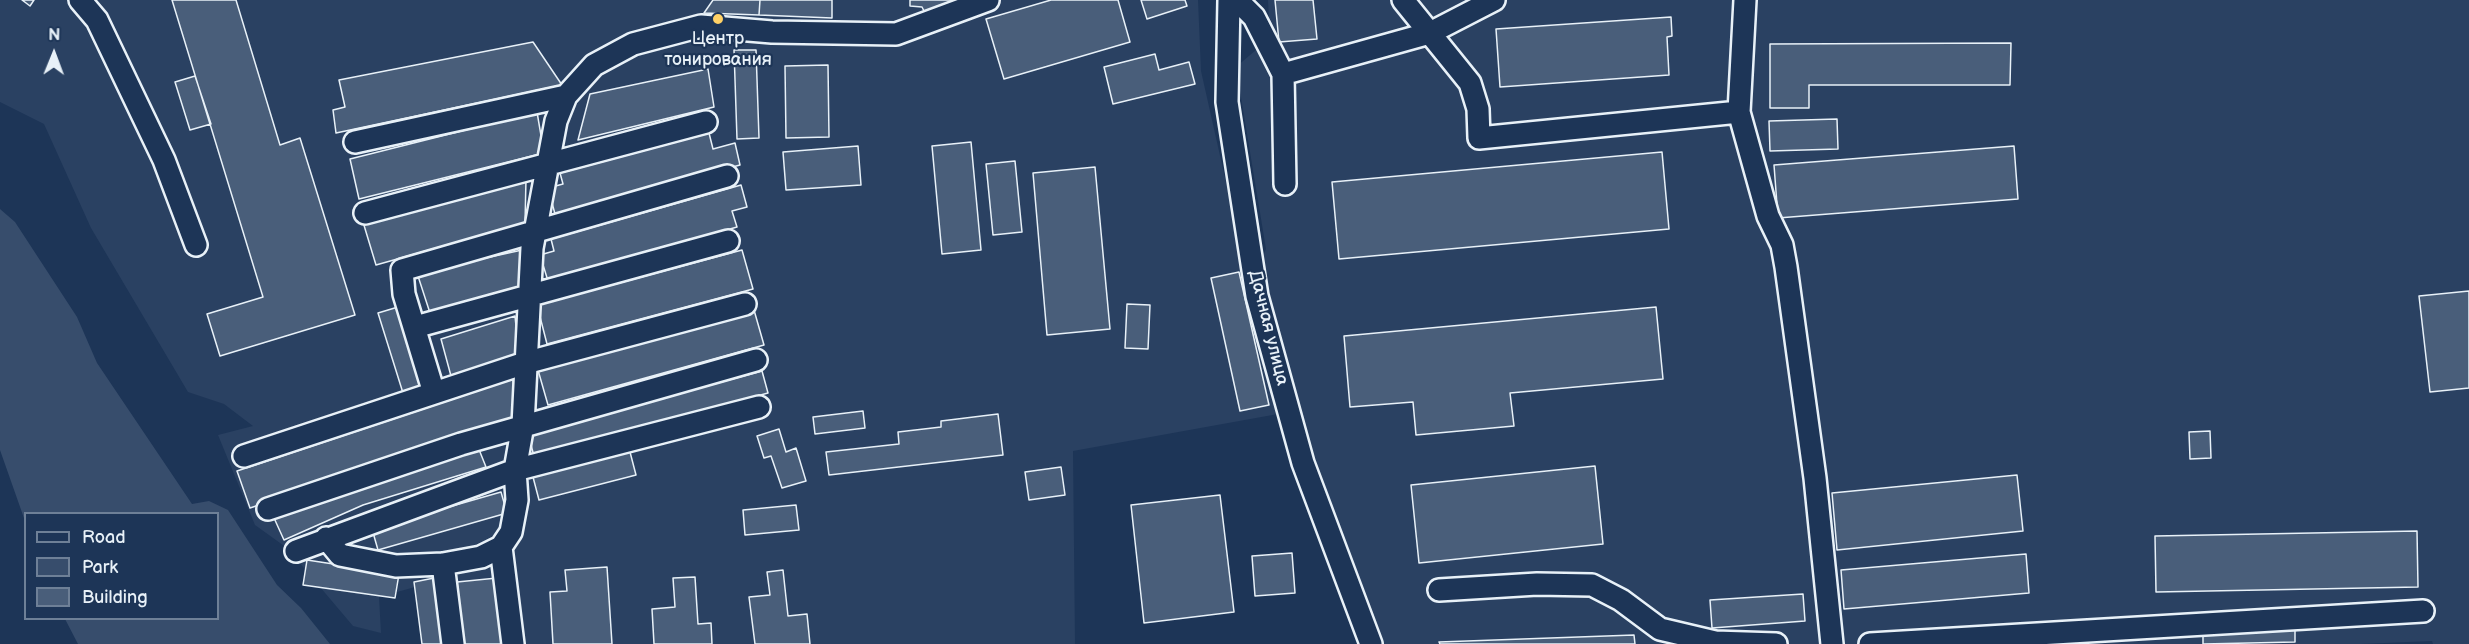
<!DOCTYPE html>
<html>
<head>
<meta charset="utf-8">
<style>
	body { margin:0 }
	#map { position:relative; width:2469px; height:644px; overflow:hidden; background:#1d3557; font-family:"Balsamiq Sans",sans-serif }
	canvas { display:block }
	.legend { position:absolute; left:24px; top:512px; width:195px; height:108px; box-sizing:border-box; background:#1d3557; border:2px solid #6e8097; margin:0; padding:8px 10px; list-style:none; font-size:18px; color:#e8f1f8 }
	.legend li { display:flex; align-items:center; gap:12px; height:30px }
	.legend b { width:30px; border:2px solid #6e8097 }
	.north { position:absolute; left:24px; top:24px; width:60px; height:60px; -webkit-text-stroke:4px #1d3557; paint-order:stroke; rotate:1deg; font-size:16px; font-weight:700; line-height:24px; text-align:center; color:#e8f1f8 }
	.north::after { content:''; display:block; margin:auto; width:21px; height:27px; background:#e8f1f8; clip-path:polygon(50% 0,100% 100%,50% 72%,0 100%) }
</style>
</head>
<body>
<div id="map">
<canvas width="2469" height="644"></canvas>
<ul class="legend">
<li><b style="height:8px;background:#1d3557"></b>Road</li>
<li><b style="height:16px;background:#374d6c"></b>Park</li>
<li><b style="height:16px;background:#495e7a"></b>Building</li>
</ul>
<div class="north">N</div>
</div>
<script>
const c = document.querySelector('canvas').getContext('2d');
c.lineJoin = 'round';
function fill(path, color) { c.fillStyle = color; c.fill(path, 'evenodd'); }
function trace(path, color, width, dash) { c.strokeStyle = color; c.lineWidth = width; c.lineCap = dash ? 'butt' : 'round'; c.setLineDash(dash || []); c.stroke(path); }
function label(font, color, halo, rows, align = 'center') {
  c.font = font + ' "Balsamiq Sans",sans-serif'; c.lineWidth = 4.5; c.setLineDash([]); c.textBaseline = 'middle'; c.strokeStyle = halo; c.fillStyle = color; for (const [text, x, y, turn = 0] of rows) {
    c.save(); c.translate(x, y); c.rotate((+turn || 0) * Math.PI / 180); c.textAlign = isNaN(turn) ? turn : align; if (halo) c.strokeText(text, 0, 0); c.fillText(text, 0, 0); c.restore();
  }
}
fill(new Path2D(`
	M 0,0 L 1198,0 L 1201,71 L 1278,414 L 1073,451 L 1075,644 L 429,644 L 426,584 L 379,597 L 381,633 L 353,626 L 287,548 L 255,525 L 218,435 L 253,426 L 224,404 L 188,392 L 91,228 L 44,124 L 0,102 Z
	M 1268,0 L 2469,0 L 2469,644 L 2433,644 L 2432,641 L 2361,644 L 1384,644 L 1368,609 L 1315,457 L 1261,262 L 1266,249 L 1236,67 L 1270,38 Z`), '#2a4162');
fill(new Path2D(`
	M 0,209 L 15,222 L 77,317 L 97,363 L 192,504 L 209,501 L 228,510 L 277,585 L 301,608 L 330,644 L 78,644 L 65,619 L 218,618 L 218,514 L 26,514 L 25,521 L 0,450 Z`), '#374d6c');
const building = new Path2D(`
	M 22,0 L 34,0 L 30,6 Z
	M 172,0 L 236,0 L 280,145 L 300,138 L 355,315 L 220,356 L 207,314 L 263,297 Z
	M 713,0 L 760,0 L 759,15 L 704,13 Z
	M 760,0 L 832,0 L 832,18 L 759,15 Z
	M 910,0 L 963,0 L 926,15 L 922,7 L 910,6 Z
	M 1051,0 L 1118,0 L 1130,42 L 1004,79 L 986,19 Z
	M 1141,0 L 1185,0 L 1187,6 L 1147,19 Z
	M 1275,0 L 1313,0 L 1317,39 L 1279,42 Z
	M 1671,17 L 1672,36 L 1667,37 L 1669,75 L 1500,87 L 1496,29 Z
	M 533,42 L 562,85 L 336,133 L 333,110 L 345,107 L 339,80 Z
	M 2011,43 L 2010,85 L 1809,85 L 1809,108 L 1770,108 L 1770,44 Z
	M 734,50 L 756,50 L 759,138 L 737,139 Z
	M 1155,54 L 1159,70 L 1189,62 L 1195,84 L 1113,104 L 1104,67 Z
	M 828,65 L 829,137 L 786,138 L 785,66 Z
	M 708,69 L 714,107 L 578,140 L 590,94 Z
	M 195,76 L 211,124 L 190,130 L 175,82 Z
	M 537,112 L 544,153 L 359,199 L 350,159 Z
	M 1837,119 L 1838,149 L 1770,151 L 1769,121 Z
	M 709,133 L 713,149 L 735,143 L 740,165 L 555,214 L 548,188 L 563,184 L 560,173 Z
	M 971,142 L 981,250 L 942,254 L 932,146 Z
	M 858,146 L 861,185 L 786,190 L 783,152 Z
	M 2014,146 L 2018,199 L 1778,218 L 1774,165 Z
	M 1662,152 L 1669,229 L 1339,259 L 1332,182 Z
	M 1015,161 L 1022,232 L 993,235 L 986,164 Z
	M 1095,167 L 1110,329 L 1047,335 L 1033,173 Z
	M 526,179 L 525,223 L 376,265 L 363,222 Z
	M 741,185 L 747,207 L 732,211 L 737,227 L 548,281 L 540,255 L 554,251 L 551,239 Z
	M 522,250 L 518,291 L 430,313 L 417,273 Z
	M 742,250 L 753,289 L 547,344 L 537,305 Z
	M 1239,272 L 1269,405 L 1240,411 L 1211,278 Z
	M 2469,291 L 2469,388 L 2430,392 L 2419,296 Z
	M 1127,304 L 1150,305 L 1148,349 L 1125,348 Z
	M 398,307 L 423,386 L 403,393 L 378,313 Z
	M 1656,307 L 1663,379 L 1510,393 L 1514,426 L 1416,435 L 1413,402 L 1350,407 L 1344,336 Z
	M 754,310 L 764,345 L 548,405 L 538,370 Z
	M 515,316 L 519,356 L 451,376 L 441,339 Z
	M 762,371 L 768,393 L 534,456 L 528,434 Z
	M 513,379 L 517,419 L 250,508 L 237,471 Z
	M 863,411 L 865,428 L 815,434 L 813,417 Z
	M 998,414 L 1003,455 L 829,475 L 826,452 L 899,444 L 898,432 L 941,427 L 941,421 Z
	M 779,429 L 786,452 L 796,448 L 806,481 L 782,488 L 771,456 L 764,458 L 757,436 Z
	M 2210,431 L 2211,458 L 2190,459 L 2189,432 Z
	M 478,447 L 486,467 L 363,505 L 284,540 L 274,518 Z
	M 630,452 L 636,475 L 539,500 L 533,477 Z
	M 1595,466 L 1603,544 L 1419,563 L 1411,485 Z
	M 1061,467 L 1065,495 L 1029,500 L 1025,472 Z
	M 2017,475 L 2023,531 L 1837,550 L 1832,493 Z
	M 501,492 L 507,513 L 378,550 L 372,529 Z
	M 1220,495 L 1234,612 L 1144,623 L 1131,505 Z
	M 796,505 L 799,530 L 745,535 L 743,510 Z
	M 2417,531 L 2418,587 L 2156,592 L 2155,536 Z
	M 1292,553 L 1295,593 L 1255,596 L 1252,556 Z
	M 2026,554 L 2029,593 L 1844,609 L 1841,570 Z
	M 307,560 L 399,574 L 395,598 L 303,585 Z
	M 607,567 L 612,644 L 553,644 L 550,592 L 567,591 L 565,570 Z
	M 783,570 L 788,616 L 807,614 L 810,644 L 755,644 L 749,597 L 770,595 L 767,572 Z
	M 695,577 L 698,624 L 711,623 L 712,644 L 654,644 L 652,609 L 675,607 L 673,578 Z
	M 434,578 L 443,644 L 422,644 L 414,582 Z
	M 497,578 L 505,644 L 464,644 L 457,582 Z
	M 1803,594 L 1805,621 L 1712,628 L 1710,600 Z
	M 2295,628 L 2295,642 L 2203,644 L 2203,631 Z
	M 1634,635 L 1635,644 L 1440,644 L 1439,642 Z`);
fill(building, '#495e7a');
trace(building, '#e8f1f8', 1.5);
const minor = new Path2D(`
	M 80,0 L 97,20 L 164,160 L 196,245
	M 1229,0 L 1227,102 L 1257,296 L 1303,463 L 1371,644
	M 1237,0 L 1254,17 L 1283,74 L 1430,33 L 1494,0
	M 1403,0 L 1470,83 L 1478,109 L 1479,138 L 1739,112 L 1745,0
	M 1283,74 L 1285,184
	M 1739,112 L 1768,216 L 1782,245 L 1786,267 L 1815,478 L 1832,644
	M 355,142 L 566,96
	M 365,213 L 706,122
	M 415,327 L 728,241
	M 434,393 L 404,294 L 402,270 L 727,176
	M 244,456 L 525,363 L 745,304
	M 268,509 L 461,444 L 756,360
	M 326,538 L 340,555 L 396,566 L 443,564 L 481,557 L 501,547 L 511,532 L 517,500 L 515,470 L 523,425 L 532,248 L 556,121 L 566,96 L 594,65 L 633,44 L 701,26 L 772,32 L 896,34 L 988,0
	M 501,547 L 513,644
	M 296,551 L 515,470 L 759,407
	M 443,564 L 453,644
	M 1439,590 L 1537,584 L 1592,585 L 1621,600 L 1660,629 L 1715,642 L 1776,644
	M 1870,644 L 2423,611`);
trace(minor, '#e8f1f8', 26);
trace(minor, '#1d3557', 21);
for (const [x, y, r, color] of [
	[718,19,6,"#ffd166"]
]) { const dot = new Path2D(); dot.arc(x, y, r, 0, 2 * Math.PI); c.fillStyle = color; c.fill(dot); trace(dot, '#1d3557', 2); }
label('18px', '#e8f1f8', '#1d3557', [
	["Центр",718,39],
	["тонирования",718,60]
]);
label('18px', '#e8f1f8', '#1d3557', [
	["Дачная улица",1268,328,76]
]);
</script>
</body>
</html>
